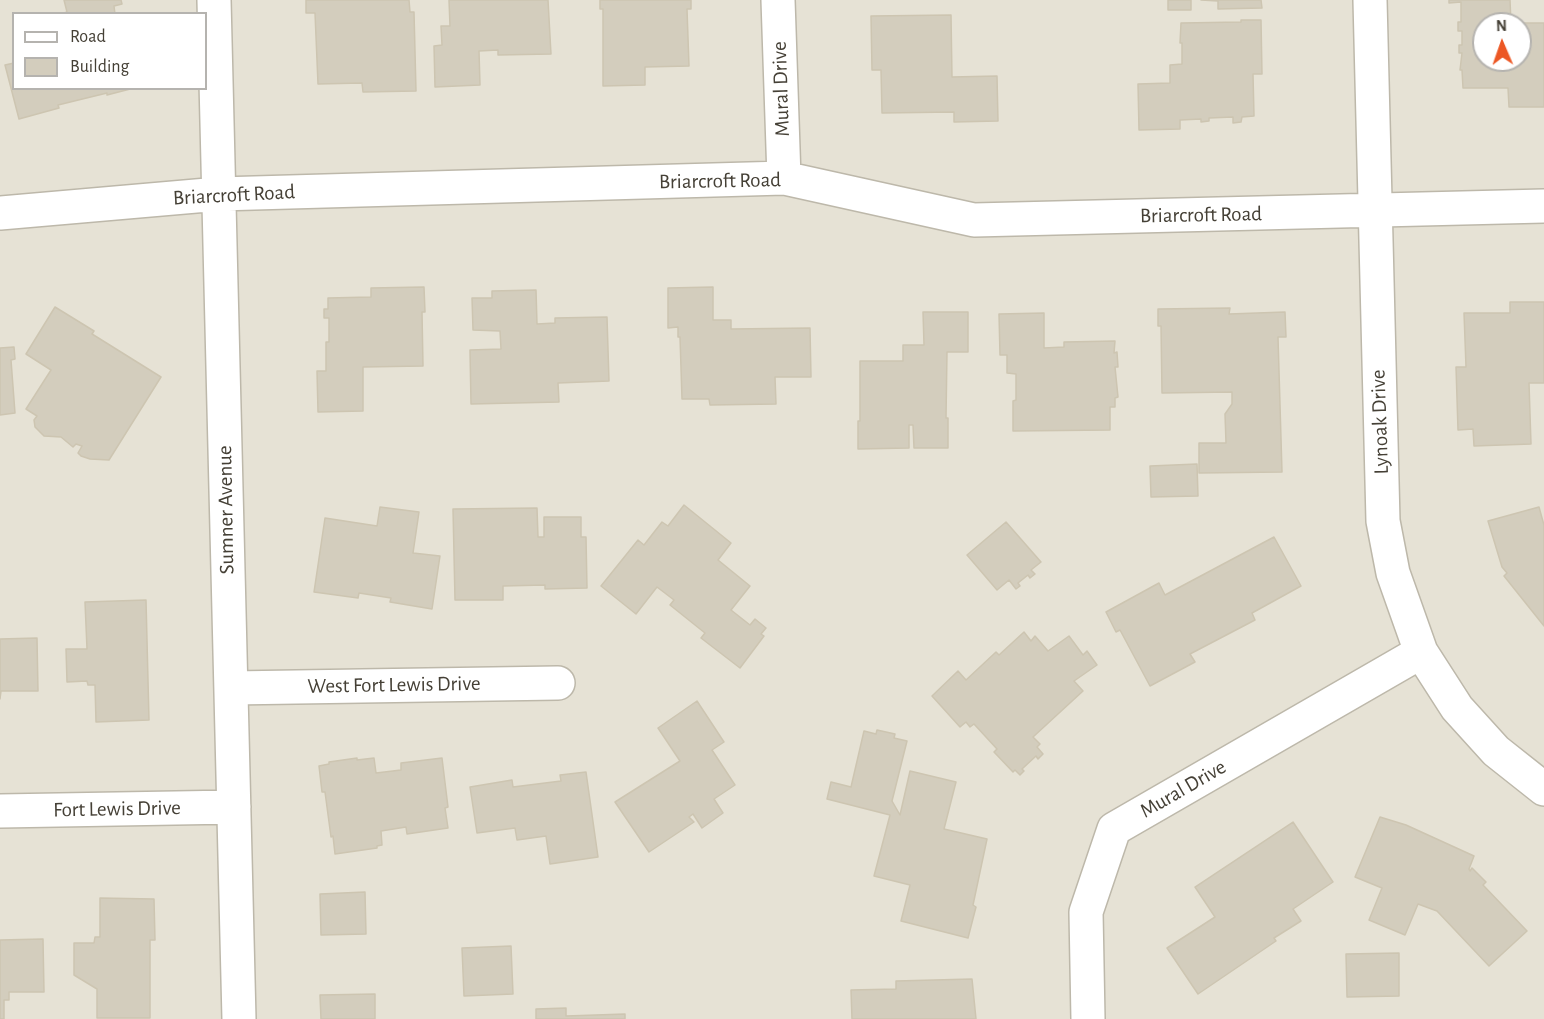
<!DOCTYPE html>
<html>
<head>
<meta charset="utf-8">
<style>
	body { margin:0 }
	#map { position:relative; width:1544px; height:1019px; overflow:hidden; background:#f2f0e7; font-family:"Alegreya Sans",sans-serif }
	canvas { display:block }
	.legend { position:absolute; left:12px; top:12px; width:195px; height:78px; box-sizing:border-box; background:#fff; border:2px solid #b5b3af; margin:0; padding:8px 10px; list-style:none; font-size:18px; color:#454036 }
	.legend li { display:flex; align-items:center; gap:12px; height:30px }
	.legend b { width:30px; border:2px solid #b5b3af }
	.north { position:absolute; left:1472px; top:12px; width:60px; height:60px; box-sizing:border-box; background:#fff; border:2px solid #b5b3af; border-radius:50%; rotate:358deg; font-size:16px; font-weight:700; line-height:24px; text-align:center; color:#454036 }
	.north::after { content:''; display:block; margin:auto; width:21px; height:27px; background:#ec5724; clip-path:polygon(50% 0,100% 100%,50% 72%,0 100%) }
</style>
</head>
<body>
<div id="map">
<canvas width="1544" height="1019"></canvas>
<ul class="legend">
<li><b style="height:8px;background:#fff"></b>Road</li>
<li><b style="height:16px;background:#d3cdbd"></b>Building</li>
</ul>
<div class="north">N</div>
</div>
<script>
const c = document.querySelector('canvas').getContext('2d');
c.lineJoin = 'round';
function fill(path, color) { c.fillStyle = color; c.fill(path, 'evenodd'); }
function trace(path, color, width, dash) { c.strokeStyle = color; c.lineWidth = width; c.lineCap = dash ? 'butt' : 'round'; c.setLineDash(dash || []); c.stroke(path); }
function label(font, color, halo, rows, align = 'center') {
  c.font = font + ' "Alegreya Sans",sans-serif'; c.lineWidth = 4.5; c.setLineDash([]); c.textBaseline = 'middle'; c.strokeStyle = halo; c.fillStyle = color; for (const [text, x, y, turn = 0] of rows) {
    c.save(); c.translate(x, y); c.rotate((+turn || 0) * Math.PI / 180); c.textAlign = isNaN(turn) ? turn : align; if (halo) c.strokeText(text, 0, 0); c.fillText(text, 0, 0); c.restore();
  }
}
fill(new Path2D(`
	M 0,0 L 1544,0 L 1544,1019 L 0,1019 ZM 14,14 L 206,14 L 206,88 L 14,88 ZM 1484,24 L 1520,24 L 1520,60 L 1484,60 Z`), '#e6e2d5');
const building = new Path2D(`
	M 64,0 L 121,0 L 122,4 L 114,6 L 115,14 L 61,14 L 67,12 Z
	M 306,0 L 409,0 L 410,12 L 414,12 L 416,91 L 363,92 L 362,83 L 318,84 L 315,13 L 306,13 Z
	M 449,0 L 548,0 L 551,54 L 498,55 L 498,50 L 479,51 L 480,85 L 435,87 L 434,46 L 442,45 L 441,26 L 450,26 Z
	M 600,0 L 691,0 L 691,9 L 687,9 L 689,66 L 645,67 L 645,85 L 603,86 L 603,9 L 600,9 Z
	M 1168,0 L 1191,0 L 1191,10 L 1168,10 Z
	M 1201,0 L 1261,0 L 1262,8 L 1218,9 L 1218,1 Z
	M 1449,0 L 1510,0 L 1511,23 L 1544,23 L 1544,107 L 1509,107 L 1508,88 L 1463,88 L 1462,70 L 1460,70 L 1462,53 L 1459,53 L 1459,45 L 1462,45 L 1462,31 L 1458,31 L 1458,22 L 1461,22 L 1461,2 L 1449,3 ZM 1484,24 L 1520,24 L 1520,60 L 1484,60 Z
	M 951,15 L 952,77 L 997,76 L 998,121 L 954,122 L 954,112 L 882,113 L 881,70 L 872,70 L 871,16 Z
	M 1241,20 L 1261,20 L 1262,74 L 1253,74 L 1254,116 L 1242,117 L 1241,122 L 1233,123 L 1233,117 L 1209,118 L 1209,121 L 1201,122 L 1201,119 L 1180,120 L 1180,129 L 1139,130 L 1138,84 L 1170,83 L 1170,65 L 1182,64 L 1182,43 L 1180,43 L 1181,23 L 1241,22 Z
	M 14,63 L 14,88 L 134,88 L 107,95 L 107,93 L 58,105 L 59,108 L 19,119 L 5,65 Z
	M 424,287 L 425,312 L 422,312 L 423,366 L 363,367 L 363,411 L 318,412 L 317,371 L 326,371 L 326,342 L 329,342 L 329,318 L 324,318 L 324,309 L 328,309 L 328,298 L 371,297 L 371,288 Z
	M 713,287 L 713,320 L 731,320 L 731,329 L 810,328 L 811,377 L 775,377 L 776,404 L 710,405 L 709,399 L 682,399 L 680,337 L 678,337 L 678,327 L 668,328 L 668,288 Z
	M 536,290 L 537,324 L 555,323 L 555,318 L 607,317 L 609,381 L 558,383 L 559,402 L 471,404 L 470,350 L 501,349 L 500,331 L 473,330 L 472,298 L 492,298 L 492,291 Z
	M 1510,302 L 1544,302 L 1544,383 L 1529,383 L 1531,444 L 1474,446 L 1473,429 L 1458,430 L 1456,367 L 1466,367 L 1464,313 L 1510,313 Z
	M 55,307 L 94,331 L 92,334 L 161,377 L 109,460 L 90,459 L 81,456 L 78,453 L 82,446 L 76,444 L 73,447 L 61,437 L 44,436 L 35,427 L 34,420 L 37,416 L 26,409 L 51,370 L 26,354 Z
	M 1230,308 L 1229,314 L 1285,312 L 1286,337 L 1278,337 L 1282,472 L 1199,473 L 1199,443 L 1226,443 L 1225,414 L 1232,404 L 1232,392 L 1162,393 L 1161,326 L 1158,326 L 1158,309 Z
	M 923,312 L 968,312 L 968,352 L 947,352 L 946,418 L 948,418 L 948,448 L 914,448 L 913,425 L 909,425 L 909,448 L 858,449 L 858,421 L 860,421 L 860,361 L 903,361 L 903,345 L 924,345 Z
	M 1044,313 L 1044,348 L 1064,347 L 1064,342 L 1115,341 L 1114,353 L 1117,352 L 1118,367 L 1115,367 L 1118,397 L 1115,398 L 1115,407 L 1110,407 L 1110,430 L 1013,431 L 1013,401 L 1016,400 L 1016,374 L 1007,373 L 1007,355 L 1000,355 L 999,314 Z
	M 14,347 L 15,359 L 11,360 L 15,413 L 0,415 L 0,348 Z
	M 1197,464 L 1198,496 L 1151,497 L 1150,466 Z
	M 684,505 L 731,543 L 718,560 L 750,586 L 731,610 L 750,625 L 755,619 L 766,628 L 761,634 L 764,636 L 740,668 L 701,638 L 705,633 L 670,605 L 674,600 L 657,587 L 636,614 L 601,586 L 638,540 L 644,545 L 662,522 L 668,526 Z
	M 380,507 L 419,512 L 413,553 L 440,556 L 432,609 L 390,602 L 391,598 L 359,593 L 358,598 L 314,592 L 325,518 L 377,526 Z
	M 1539,507 L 1544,525 L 1544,626 L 1504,576 L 1507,573 L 1502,567 L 1488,521 Z
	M 537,508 L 538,537 L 544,537 L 544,517 L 581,517 L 581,537 L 586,537 L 587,588 L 545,589 L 545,585 L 503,586 L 503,600 L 455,600 L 453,509 Z
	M 1006,522 L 1041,562 L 1031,570 L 1035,574 L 1030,578 L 1028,575 L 1018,583 L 1020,586 L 1016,589 L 1009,580 L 997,590 L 967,555 Z
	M 1274,537 L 1301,586 L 1252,613 L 1255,620 L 1190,654 L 1195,662 L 1150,686 L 1120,630 L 1116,632 L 1106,612 L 1159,583 L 1165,595 Z
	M 146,600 L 149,720 L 96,722 L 95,685 L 88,685 L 87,681 L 67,682 L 66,649 L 87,649 L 85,602 Z
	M 1024,632 L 1031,641 L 1035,636 L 1048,651 L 1069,636 L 1083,655 L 1087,651 L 1097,665 L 1074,681 L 1083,691 L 1033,737 L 1040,744 L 1037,747 L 1043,754 L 1038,759 L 1036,756 L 1022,769 L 1024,771 L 1020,775 L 1015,770 L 1013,772 L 994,752 L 997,749 L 974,724 L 970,727 L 966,722 L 960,727 L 932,696 L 958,671 L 966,680 L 996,652 L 999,655 Z
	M 37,638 L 38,691 L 1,691 L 0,699 L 0,639 Z
	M 697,701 L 724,742 L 712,750 L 735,785 L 714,799 L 723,813 L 702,828 L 693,814 L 689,817 L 694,822 L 649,852 L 615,802 L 680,761 L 658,728 Z
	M 877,730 L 895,734 L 894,738 L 907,741 L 892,801 L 900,815 L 910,771 L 956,782 L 944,829 L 987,839 L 973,905 L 976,907 L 968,938 L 901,921 L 910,885 L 874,876 L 890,815 L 827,799 L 831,782 L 851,787 L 864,731 L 876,734 Z
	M 357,758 L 357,760 L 374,758 L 376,773 L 401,770 L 401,763 L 442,758 L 448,807 L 445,808 L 448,828 L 407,834 L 406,827 L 381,831 L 382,845 L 377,846 L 377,848 L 335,854 L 333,836 L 331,837 L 325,792 L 322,792 L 319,766 L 329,764 L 329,762 Z
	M 586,772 L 598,857 L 550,864 L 546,836 L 517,840 L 515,828 L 477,833 L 470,787 L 512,780 L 513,787 L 561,781 L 560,775 Z
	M 1380,817 L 1406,825 L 1474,856 L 1469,869 L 1470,871 L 1472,868 L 1486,882 L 1483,885 L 1527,931 L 1489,966 L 1437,911 L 1418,904 L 1405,935 L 1369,920 L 1382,888 L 1355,877 Z
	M 1293,822 L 1333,882 L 1293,909 L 1301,921 L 1274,938 L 1276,941 L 1198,994 L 1167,948 L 1215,917 L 1195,887 Z
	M 365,892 L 366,934 L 321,935 L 320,894 Z
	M 100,898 L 154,899 L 155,940 L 150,940 L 150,1018 L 97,1018 L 97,989 L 74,975 L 74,943 L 94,943 L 95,937 L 100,937 Z
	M 43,939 L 44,992 L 9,992 L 9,1000 L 4,1000 L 4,1019 L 0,1019 L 0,940 Z
	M 511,946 L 513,994 L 464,996 L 462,948 Z
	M 1399,953 L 1399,996 L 1347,997 L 1346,954 Z
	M 972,979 L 976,1019 L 852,1019 L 851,990 L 896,989 L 896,981 Z
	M 375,994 L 375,1019 L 321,1019 L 320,995 Z
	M 566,1008 L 566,1016 L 625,1014 L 625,1019 L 536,1019 L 536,1009 Z`);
fill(building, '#d3cdbd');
trace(building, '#cdc5b1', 1.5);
const street = new Path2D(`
	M 214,0 L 239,1019
	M 778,0 L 784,178
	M 1370,0 L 1383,521 L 1393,573 L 1421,652 L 1457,708 L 1496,751 L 1544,789
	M 0,213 L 219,194 L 784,178 L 974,220 L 1544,206
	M 231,688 L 558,683
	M 0,811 L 234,807
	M 1088,1019 L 1086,912 L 1114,829 L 1421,652`);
trace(street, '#bdb8aa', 36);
trace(street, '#fff', 33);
label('21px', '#454036', '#fff', [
	["Mural Drive",781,89,-92],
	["Briarcroft Road",720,181,-1],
	["Briarcroft Road",234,195,-3],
	["Briarcroft Road",1201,215,-1],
	["Lynoak Drive",1380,422,-92],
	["Sumner Avenue",226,510,-91],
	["West Fort Lewis Drive",394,685,-1],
	["Mural Drive",1183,789,-30],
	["Fort Lewis Drive",117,809,-1]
]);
</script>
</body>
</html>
